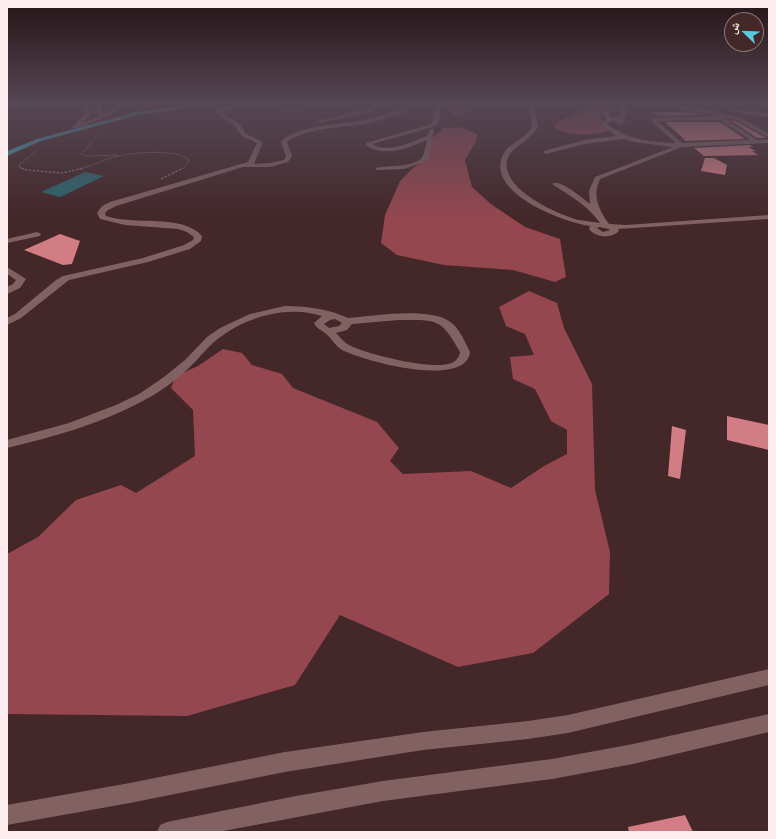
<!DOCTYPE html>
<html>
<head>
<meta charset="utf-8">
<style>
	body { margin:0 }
	#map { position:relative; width:776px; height:839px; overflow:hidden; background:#432729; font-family:Inter,"Noto Naskh Arabic",sans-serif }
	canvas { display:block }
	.frame { position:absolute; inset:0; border:8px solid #fdedee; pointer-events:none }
	.north { position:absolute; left:724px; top:12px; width:40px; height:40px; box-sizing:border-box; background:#432729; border:1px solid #8d7678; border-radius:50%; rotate:293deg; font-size:11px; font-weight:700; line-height:16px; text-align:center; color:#fdedee }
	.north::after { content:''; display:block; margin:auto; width:14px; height:18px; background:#54cadd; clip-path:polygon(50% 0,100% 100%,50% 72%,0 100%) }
</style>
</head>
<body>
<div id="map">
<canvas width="776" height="839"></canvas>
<div class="frame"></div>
<div class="north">ش</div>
</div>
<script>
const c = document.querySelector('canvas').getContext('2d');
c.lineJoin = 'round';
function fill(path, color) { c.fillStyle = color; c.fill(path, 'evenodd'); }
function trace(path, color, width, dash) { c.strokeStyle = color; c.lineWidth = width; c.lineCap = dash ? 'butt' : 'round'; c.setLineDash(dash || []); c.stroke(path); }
fill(new Path2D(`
	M 268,104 L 281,104 L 302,109 L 288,114 L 260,106 Z
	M 544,104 L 576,104 L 578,111 L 544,109 Z`), '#5f3337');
fill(new Path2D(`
	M 444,104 L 502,104 L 471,108 L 459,116 L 450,115 L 453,111 L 440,108 Z
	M 588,104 L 620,104 L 616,110 L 603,111 L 599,116 L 602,120 L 602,123 L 609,129 L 606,132 C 589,135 569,137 554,127 L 559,121 L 589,109 Z
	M 460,127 L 478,134 L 475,143 L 465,160 L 472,187 L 491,204 L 525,227 L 560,239 L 566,277 L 555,282 L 513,270 L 444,265 L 397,255 L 381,243 L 385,215 L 400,181 L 413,168 L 422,162 C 424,153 425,143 433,137 C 437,134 440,133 443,128 Z
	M 529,291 L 557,303 L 564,328 L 592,384 L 595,490 L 610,552 L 609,594 L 533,653 L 458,667 L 340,615 L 295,685 L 187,716 L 7,714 L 7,554 L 38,537 L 76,500 L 121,485 L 136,493 L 195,456 L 193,410 L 171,388 L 176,376 L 198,366 L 223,349 L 242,353 L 252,365 L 282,374 L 293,388 L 377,422 L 399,448 L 390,461 L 403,474 L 471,471 L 511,488 L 544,466 L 567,454 L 567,430 L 551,421 L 535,389 L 513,379 L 510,357 L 534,355 L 525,334 L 506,326 L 499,307 Z`), '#95474f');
fill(new Path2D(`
	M 85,172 L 104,176 L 60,197 L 41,192 Z`), '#2a6670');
fill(new Path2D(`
	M 653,112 L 686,112 L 705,115 L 658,116 Z
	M 730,120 L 736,121 L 766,138 L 757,138 Z
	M 665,122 L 720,122 L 745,139 L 686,141 Z
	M 750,145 L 753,147 L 748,147 L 756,151 L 752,151 L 758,155 L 704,156 L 694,148 Z
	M 705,158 L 714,158 L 727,165 L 725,175 L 701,171 Z
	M 60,234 L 80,241 L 72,264 L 63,265 L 24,250 Z
	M 727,416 L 769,425 L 769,450 L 727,440 Z
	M 672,426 L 686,430 L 680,479 L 668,476 Z
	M 685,815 L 693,832 L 629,832 L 628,827 Z`), '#d27d84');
trace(new Path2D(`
	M 100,133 L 81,154 L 86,156 L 118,155
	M 24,169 L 19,167 L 20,164 L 37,151
	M 79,169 C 92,166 103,160 115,157 C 130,152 175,149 188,159 L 188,163 L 182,169`), '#826a6b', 1, [2, 1]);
trace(new Path2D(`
	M 21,168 L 26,170 L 62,173 L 84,168
	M 161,179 L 183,168`), '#826a6b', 1.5, [2.5, 1.5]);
fill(new Path2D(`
	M 82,104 L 88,104 L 91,114 L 82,123 L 100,116 L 96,113 L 96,104 L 102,104 L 102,112 L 105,114 C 113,108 120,104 130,104 L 114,112 L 110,116 L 77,128 L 73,128 L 73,126 L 77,124 L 76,122 L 85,114 Z
	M 135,104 L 149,104 L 150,105 L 147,107 Z
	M 234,104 L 242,104 L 221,113 L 240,124 L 246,134 L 263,142 L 254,164 L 270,163 L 284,160 L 286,156 L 281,142 C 296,124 347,125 369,119 C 382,116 395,111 408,107 L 409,104 L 415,104 L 412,109 C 398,114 385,119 371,123 C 350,127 302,128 287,142 L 292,156 L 288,162 L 270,167 L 243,167 L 116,206 L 108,210 L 105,213 L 106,216 C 133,226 182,213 202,236 L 201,241 L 190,249 L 148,262 L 69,280 L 21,318 L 7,325 L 7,318 L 15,314 L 56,280 L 63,276 L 143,258 L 184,245 L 193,240 L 194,237 L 187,232 L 178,229 L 125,225 L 100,219 L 97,213 L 102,206 L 110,202 L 248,162 L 257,143 L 242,136 L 235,126 L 215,113 L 219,109 Z
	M 374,104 L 380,104 L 377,109 L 371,112 L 320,123 L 317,121 L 367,110 L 373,107 Z
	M 435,104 L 441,104 L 439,122 L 436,126 L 372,144 C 388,154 413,142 428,135 L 430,129 L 434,129 L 429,157 L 425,162 L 404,169 L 376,170 L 376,168 C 387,165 417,168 423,156 C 425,151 426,145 427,140 C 408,148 385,158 366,145 L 366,143 L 432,124 Z
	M 528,104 L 534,104 L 538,127 C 531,140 510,148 507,160 C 501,189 556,214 579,220 C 586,221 593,222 600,223 C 589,207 570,195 553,185 L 553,183 C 563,181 582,198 590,204 L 589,191 L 595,177 L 673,147 L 634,142 L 624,139 L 584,144 L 546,154 L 544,153 L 544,151 L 584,140 L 616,136 L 601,124 L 606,119 L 603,115 L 602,104 L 608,104 L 609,115 L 611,117 L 619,117 L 622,104 L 628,104 L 624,119 L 625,122 L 619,125 L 616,123 L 619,121 L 611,121 L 607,124 C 627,140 651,142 676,143 L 652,122 L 652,118 L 720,116 L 673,108 L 673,106 L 675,105 L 709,110 L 741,118 L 769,134 L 769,138 L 737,120 L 723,117 L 757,140 L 769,139 L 769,143 L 682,147 L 600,179 C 592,196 599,210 609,224 L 626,225 L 769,215 L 769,219 L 618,229 L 619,231 C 611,239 596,238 589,229 L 590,226 C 563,222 492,195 501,160 C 504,144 525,140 532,127 ZM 720,120 L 750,140 L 682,143 L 657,121 ZM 599,227 L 609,229 L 610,230 L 603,232 L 597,228 Z
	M 732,109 L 769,113 L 769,117 L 730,112 L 730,110 Z
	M 37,232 L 41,234 L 40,236 L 7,243 L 7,239 Z
	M 7,267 L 26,279 L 20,288 L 7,294 L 7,287 L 13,284 L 16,280 L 7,274 Z
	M 285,306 C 306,306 329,309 348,318 C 373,316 428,307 449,321 C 459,327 465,342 470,352 C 466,389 363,361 342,350 C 334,345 331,337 325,333 C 320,329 317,329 314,323 L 322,316 C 286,304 242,318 214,342 C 206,349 200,357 193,364 C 177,380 159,393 139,403 C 97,425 52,437 7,448 L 7,440 L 69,423 L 116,405 L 139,394 L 164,377 L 185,360 L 207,337 L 220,328 L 250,314 ZM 335,319 L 342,323 L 339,326 L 329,328 L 324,324 L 330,320 ZM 399,320 C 437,320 441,318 460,352 C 459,359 454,363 448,364 C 428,369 372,355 353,347 C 346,344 341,339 336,333 L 347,330 L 352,324 Z
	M 769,669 L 769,685 L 568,733 L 528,739 L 423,750 L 285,772 L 130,803 L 7,825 L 7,805 L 130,783 L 285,752 L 423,732 L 528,721 L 568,715 Z
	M 769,714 L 769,732 L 633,764 L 552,779 L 383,801 L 218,832 L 157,832 L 160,825 L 167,822 L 296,796 L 383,781 L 552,759 L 633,744 Z`), '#826163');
fill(new Path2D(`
	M 195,104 L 211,104 L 138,115 L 41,141 L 7,156 L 7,151 L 37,139 L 136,112 Z`), '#46a4b4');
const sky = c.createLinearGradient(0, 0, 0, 221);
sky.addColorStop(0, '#251517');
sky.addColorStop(0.47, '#554754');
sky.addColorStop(1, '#55475400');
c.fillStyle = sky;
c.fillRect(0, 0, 776, 221);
</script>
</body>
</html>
